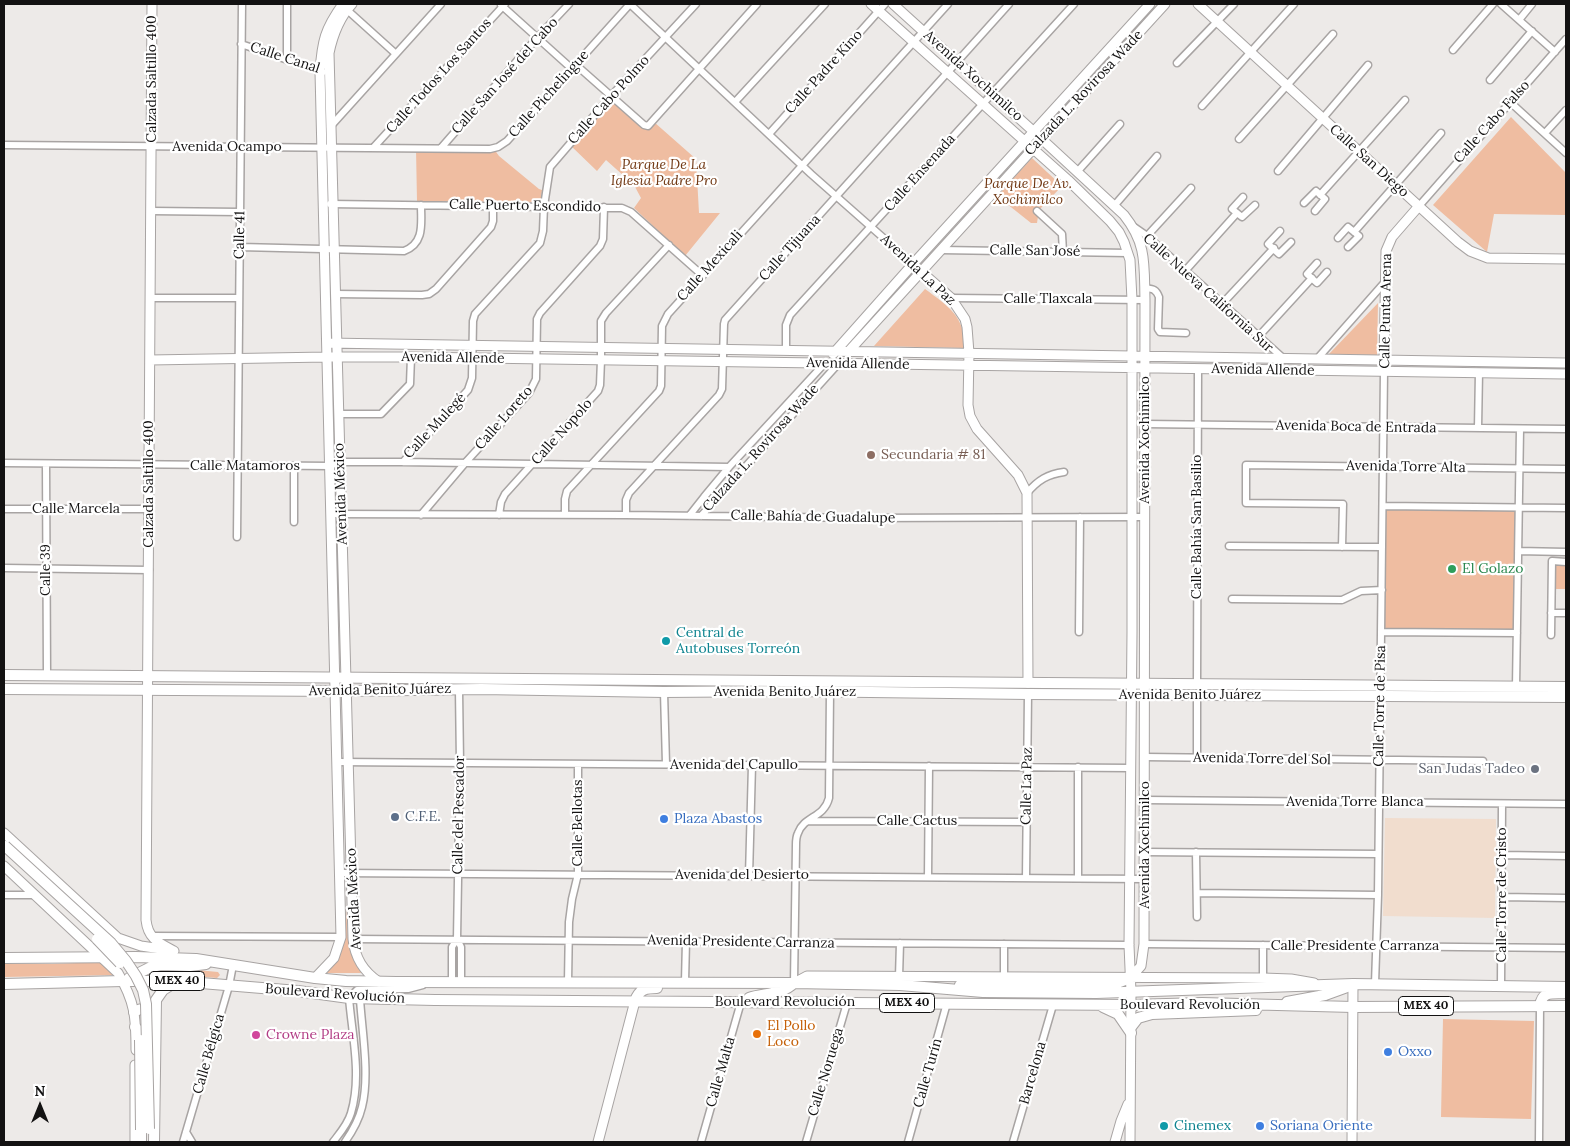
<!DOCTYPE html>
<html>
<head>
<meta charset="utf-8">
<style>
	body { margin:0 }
	#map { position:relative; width:1570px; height:1146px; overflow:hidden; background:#edeae8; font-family:Lora,serif }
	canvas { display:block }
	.frame { position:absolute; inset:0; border:5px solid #131212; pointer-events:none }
	.north { position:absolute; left:15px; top:1081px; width:50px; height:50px; -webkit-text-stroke:4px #fff; paint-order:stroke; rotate:0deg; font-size:14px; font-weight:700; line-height:20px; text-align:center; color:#131212 }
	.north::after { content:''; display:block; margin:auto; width:18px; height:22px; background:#131212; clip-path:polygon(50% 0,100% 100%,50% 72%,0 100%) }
</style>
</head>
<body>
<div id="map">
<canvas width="1570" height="1146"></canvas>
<div class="frame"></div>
<div class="north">N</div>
</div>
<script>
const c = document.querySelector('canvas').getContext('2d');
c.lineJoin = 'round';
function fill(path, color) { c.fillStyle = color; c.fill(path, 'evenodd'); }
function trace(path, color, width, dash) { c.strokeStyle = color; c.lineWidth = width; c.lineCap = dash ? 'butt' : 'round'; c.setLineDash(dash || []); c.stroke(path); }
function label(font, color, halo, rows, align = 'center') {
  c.font = font + ' Lora,serif'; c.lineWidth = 4.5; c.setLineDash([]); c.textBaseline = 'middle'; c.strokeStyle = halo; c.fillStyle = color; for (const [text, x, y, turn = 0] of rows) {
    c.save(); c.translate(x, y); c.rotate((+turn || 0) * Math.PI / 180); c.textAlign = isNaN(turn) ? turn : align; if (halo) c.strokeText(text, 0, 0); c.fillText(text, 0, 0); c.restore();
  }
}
fill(new Path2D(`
	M 1385,818 L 1496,819 L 1495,918 L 1383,916 Z`), '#f1ddce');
fill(new Path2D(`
	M 611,98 L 646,129 L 654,122 L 696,159 L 699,213 L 720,213 L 685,256 L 634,208 L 641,198 L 634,185 L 606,160 L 597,171 L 570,145 Z
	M 1511,117 L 1566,173 L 1566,215 L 1494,214 L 1487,252 L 1433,205 Z
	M 416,149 L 494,149 L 499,156 L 539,189 L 542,190 L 541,202 L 417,201 Z
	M 1032,158 L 1062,186 L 1039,210 L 1037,223 L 1031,223 L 997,196 Z
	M 925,289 C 948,306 966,317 964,348 L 874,346 Z
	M 1378,303 L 1377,355 L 1329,354 Z
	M 1385,508 L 1516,509 L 1515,631 L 1385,629 Z
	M 1554,564 L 1566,564 L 1566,589 L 1553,589 Z
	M 346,907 L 348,940 L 351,952 L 361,973 L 327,973 L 340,952 L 345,940 Z
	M 101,962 L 117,975 L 4,977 L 4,964 L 52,964 Z
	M 165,967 L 218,972 L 220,975 L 217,978 L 149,972 Z
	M 1443,1019 L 1534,1021 L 1531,1119 L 1441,1117 Z`), '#efbda1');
const street = new Path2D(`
	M 630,4 L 811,174 L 913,264
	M 1501,4 L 1555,52
	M 501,5 L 571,68
	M 345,8 L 396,54
	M 1519,20 L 1532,4
	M 241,44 L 323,72
	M 1453,50 L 1493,4
	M 287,60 L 287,4
	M 1177,63 L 1234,4
	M 575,64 L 644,125 L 648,126 L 757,4
	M 1490,80 L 1532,31
	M 735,102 L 825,4
	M 1510,102 L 1566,153
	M 1202,106 L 1294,4
	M 330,127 L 441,4
	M 1545,133 L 1566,110
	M 769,134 L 885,4
	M 1239,139 L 1333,34
	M 4,145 L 490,149 L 498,147 L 507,141 L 630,4
	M 373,148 L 505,4
	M 441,148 L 537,38 L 569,4
	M 1278,171 L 1368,65
	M 1077,172 L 1120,124
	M 1320,195 L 1405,100
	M 1243,197 L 1232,209 L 1242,217 L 1255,205
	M 1304,203 L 1316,191 L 1325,199 L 1315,211
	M 330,204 L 622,208 L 631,212 L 702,275
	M 1114,206 L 1157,156
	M 1419,206 L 1566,39
	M 151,211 L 240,212
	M 1037,211 L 1062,234 L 1063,252
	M 1134,227 L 1147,236 L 1283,358
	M 1280,231 L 1268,244 L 1279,254 L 1291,242
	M 1354,232 L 1441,133
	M 1147,236 L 1191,188
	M 1338,238 L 1348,227 L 1359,236 L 1348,247
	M 240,247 L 404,251 C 425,243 421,223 421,205
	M 941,250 L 1128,253
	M 1317,263 L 1307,274 L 1317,283 L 1327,272
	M 1185,271 L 1237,213
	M 1145,288 C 1153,289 1156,289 1159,297 L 1158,329 L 1160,332 L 1186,333
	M 335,294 L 422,295 L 429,294 L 436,289 L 491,227 L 493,221 L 493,206
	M 151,298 L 239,298
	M 951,298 L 1145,300
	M 1222,304 L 1274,248
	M 1258,337 L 1312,278
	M 786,350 L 786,325 L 790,315 L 1074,4
	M 1317,359 L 1385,282
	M 339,414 L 381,414 L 410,384 L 411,357
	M 1145,424 L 1566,429
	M 1478,428 L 1479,372
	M 403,462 L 468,390 L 472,378 L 473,321 L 475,314 L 540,243 L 543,231 L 544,206 L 550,167 L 611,96 L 696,4
	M 4,463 L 330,466 L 340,462 L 403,462 L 729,467
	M 46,464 L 47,675
	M 294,466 L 294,522
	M 1027,493 C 1038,480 1048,474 1064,472
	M 1383,506 L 1566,508
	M 4,509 L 149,509
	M 331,514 L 626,515 L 865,518 L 1145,517
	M 421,515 L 465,463 L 529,393 L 536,379 L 537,319 L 540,313 L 600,246 L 603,239 L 604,207
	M 499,515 L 501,502 L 505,494 L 598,391 L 600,385 L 601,360 L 601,321 L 606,313 L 669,245
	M 565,515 L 565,499 L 567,491 L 659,391 L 661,386 L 662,326 L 668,314 L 948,4
	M 626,515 L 626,500 L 629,493 L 719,395 L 722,389 L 724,324 L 725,320 L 1009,4
	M 689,516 L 704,497 L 729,467 L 824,364
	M 701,516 L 838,364
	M 237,537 L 242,4
	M 1229,546 L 1382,547
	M 1342,547 L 1343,504 L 1246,503 L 1246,465 L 1566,469
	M 1518,551 L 1566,552
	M 4,568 L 149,570
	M 1232,599 L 1342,600 L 1361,591 L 1382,590
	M 1551,613 L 1566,613
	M 1079,632 L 1080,517
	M 1381,632 L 1517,633
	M 1551,635 L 1552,561 L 1566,562
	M 1197,684 L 1198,369
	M 1516,687 L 1520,429
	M 459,690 L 460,763 L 457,939 L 461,947 L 461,981
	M 664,692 L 666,764
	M 1197,695 L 1197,758
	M 1145,757 L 1483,761
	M 337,762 L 1130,768
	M 1078,767 L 1078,878
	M 1145,800 L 1566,804
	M 808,821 L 1027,822
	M 1144,852 L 1378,854
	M 1196,852 L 1197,917
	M 1502,855 L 1566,856
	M 340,873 L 1144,879
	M 749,876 L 752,765
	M 928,877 L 929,766
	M 1026,878 L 1028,694
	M 1197,893 L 1378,895
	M 4,895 L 35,895
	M 1502,897 L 1566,898
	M 152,936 L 341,937
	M 353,939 L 1129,945
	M 1144,944 L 1566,948
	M 1263,945 L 1263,978
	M 899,977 L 900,943
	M 1004,980 L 1004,944
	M 452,981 L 452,947 L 457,939
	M 568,982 L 569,922 L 572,899 L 578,874 L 578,764
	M 685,982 L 686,941
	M 794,983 L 796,845 C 796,841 796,837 798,833 C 804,816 824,818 829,798 L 830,692
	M 1375,984 L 1378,895 L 1384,371
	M 1501,986 L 1502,804
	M 186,1132 L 192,1142
	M 183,1142 L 229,986 L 233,965
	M 333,1142 C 340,1133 348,1124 351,1113 C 362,1076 352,1035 349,998 L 357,990 L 408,989 L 423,985
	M 345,1142 C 352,1132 359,1120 362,1107 C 370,1076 362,1031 360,999
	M 701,1142 L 741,1002
	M 806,1142 L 847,1003
	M 908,1142 L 947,1003
	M 1013,1142 L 1053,1005
	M 1539,1142 L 1540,1006`);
const secondary = new Path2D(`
	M 152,4 L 146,920 C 148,939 159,943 174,951
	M 352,4 C 339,18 333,34 329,53 L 353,939 C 355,958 363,971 379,982
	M 871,4 L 1068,180 L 1110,221 L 1119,232 L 1124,242 L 1130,260 L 1132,300 L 1132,632 L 1129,945 L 1131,992 L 1130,1142
	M 893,4 L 1033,131 L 1124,215 C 1147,244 1144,264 1145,300 L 1144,944 L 1141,966 L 1130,978
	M 1198,4 L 1458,242 L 1470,251 L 1488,258 L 1566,259
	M 918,269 L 951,298 L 965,319 L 967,327 L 969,353 L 968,405 L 970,416 L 977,429 L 1018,475 L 1027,493 L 1028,683
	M 327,343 L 1566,363
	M 848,352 L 1165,4
	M 833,354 L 913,264 L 1150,4
	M 150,360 L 327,357 L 411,357 L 1566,374
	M 1384,366 L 1386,251 L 1392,237 L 1419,206
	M 4,833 L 118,938 L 141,946 L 168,950
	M 4,866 L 118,973 C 135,1002 136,1017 136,1050
	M 315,978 L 334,958 L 341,937 L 320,72 C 322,41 325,29 343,4
	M 794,983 L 807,976 L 1263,978 L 1291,979 L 1314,983
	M 135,1142 L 135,1065
	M 598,1142 L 635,1001
	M 1115,1142 L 1121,1121 L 1128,1104
	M 1352,1142 L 1353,984`);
const primary = new Path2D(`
	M 4,675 L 1566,687
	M 4,689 L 346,691 L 481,689 L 664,692 L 791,691 L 1028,694 L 1566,697
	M 4,958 L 136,957 L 196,959 L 315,978 L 346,981 L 396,982 L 794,983 L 900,985 L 983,992 L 1096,993 L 1353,984 L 1566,987
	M 129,978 L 151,967 L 161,965 L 190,966 L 206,964
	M 4,984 L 123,981 L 177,981 L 298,991 L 349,998 L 435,1000 L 1131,1005 L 1202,1003 L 1353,1007 L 1566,1006
	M 960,985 L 1117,983 L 1130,978
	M 749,998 C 763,993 782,995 794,983
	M 635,1001 C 639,989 646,988 657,988
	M 1287,1002 L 1325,995 L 1347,987
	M 1540,1006 C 1542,990 1553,994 1566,993
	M 1103,1007 L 1118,1014 L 1131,1033
	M 134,1012 C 141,1008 147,1007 153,1012
	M 135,1027 L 138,1030 L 146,1034 L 154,1031
	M 1131,1027 L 1138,1018 L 1152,1014 L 1256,1010
	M 141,1142 L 141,1130
	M 154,1142 L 156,1000 L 163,990 L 177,981`);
trace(street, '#a8a4a3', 9);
trace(secondary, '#a8a4a3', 11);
trace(primary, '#a8a4a3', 12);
trace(street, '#fff', 6);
trace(secondary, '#fff', 9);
trace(primary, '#fff', 10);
const primaryBridge = new Path2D(`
	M 5,846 L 111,943 L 126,961 L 136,976 L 143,990 L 146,1004 L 149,1129
	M 97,939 L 120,963
	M 140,1040 L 141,1130`);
trace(primaryBridge, '#a8a4a3', 12, []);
trace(primaryBridge, '#fff', 10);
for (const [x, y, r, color] of [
	[871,455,5,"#8d6e63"],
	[1452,569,5,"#2e9e5b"],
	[666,641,5,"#0f9aa8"],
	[1535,769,5,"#6b7280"],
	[395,817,5,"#5c6f8a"],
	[664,819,5,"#3f7fe0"],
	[757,1034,5,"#e8710a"],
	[256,1035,5,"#d1479c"],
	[1388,1052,5,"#3f7fe0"],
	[1164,1126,5,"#0f9aa8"],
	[1260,1126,5,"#3f7fe0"]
]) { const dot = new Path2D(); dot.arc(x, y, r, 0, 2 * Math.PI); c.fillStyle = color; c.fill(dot); trace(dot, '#fff', 2); }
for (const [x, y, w] of [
	[177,981,55],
	[907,1003,55],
	[1426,1006,55]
]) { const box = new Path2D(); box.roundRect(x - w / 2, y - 9.5, w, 19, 4); c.fillStyle = '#fff'; c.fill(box); trace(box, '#131212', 1); }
label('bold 12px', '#131212', null, [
	["MEX 40",177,981],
	["MEX 40",907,1003],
	["MEX 40",1426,1006]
]);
label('14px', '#131212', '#fff', [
	["Calle Canal",285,58,18],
	["Calle Padre Kino",824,72,-48],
	["Calle Todos Los Santos",439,76,-48],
	["Calle San José del Cabo",505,76,-48],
	["Avenida Xochimilco",973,76,42],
	["Calzada Saltillo 400",152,79,-90],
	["Calzada L. Rovirosa Wade",1084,93,-47],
	["Calle Pichelingue",549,94,-48],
	["Calle Cabo Polmo",609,100,-48],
	["Calle Cabo Falso",1492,122,-48],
	["Avenida Ocampo",227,147],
	["Calle San Diego",1369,161,42],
	["Calle Ensenada",920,173,-48],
	["Calle Puerto Escondido",525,206,1],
	["Calle 41",240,235,-89],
	["Calle Tijuana",790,248,-48],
	["Calle San José",1035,251,1],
	["Calle Mexicali",710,266,-48],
	["Avenida La Paz",918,270,43],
	["Calle Nueva California Sur",1208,293,42],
	["Calle Tlaxcala",1048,299],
	["Calle Punta Arena",1386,311,-89],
	["Avenida Allende",453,358,1],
	["Avenida Allende",858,364,1],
	["Avenida Allende",1263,370,1],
	["Calle Loreto",504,418,-49],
	["Calle Mulegé",435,426,-47],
	["Avenida Boca de Entrada",1356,427,1],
	["Calle Nopolo",562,432,-48],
	["Avenida Xochimilco",1145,440,-90],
	["Calzada L. Rovirosa Wade",761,448,-48],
	["Calle Matamoros",245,466],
	["Avenida Torre Alta",1406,467,1],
	["Calzada Saltillo 400",149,484,-90],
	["Avenida México",341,494,-92],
	["Calle Marcela",76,509],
	["Calle Bahía de Guadalupe",813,517,1],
	["Calle Bahía San Basilio",1197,527,-90],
	["Calle 39",46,570,-90],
	["Avenida Benito Juárez",380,690,-1],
	["Avenida Benito Juárez",785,692],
	["Avenida Benito Juárez",1190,695],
	["Calle Torre de Pisa",1380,706,-89],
	["Avenida Torre del Sol",1262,759,1],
	["Avenida del Capullo",734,765],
	["Calle La Paz",1027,786,-89],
	["Avenida Torre Blanca",1355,802],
	["Calle del Pescador",459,815,-89],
	["Calle Cactus",917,821],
	["Calle Bellotas",578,823,-90],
	["Avenida Xochimilco",1145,845,-90],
	["Avenida del Desierto",742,875],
	["Calle Torre de Cristo",1502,895,-90],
	["Avenida México",354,899,-93],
	["Avenida Presidente Carranza",741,942,1],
	["Calle Presidente Carranza",1355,946],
	["Boulevard Revolución",335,994,4],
	["Boulevard Revolución",785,1002],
	["Boulevard Revolución",1190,1005],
	["Calle Bélgica",209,1054,-74],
	["Calle Malta",721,1072,-74],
	["Calle Noruega",826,1072,-73],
	["Calle Turín",928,1073,-74],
	["Barcelona",1033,1073,-74]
]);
label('italic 14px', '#713813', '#fff', [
	["Parque De La",664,165],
	["Iglesia Padre Pro",664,181],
	["Parque De Av.",1028,184],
	["Xochimilco",1028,200]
]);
label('14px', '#785e54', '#fff', [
	["Secundaria # 81",881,455]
], 'left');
label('14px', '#27864d', '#fff', [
	["El Golazo",1462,569]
], 'left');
label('14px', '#0d838f', '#fff', [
	["Central de",676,633],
	["Autobuses Torreón",676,649],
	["Cinemex",1174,1126]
], 'left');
label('14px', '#5b616d', '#fff', [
	["San Judas Tadeo",1525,769]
], 'right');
label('14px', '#4e5e75', '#fff', [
	["C.F.E.",405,817]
], 'left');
label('14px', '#366cbe', '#fff', [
	["Plaza Abastos",674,819],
	["Oxxo",1398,1052],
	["Soriana Oriente",1270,1126]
], 'left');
label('14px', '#c56008', '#fff', [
	["El Pollo",767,1026],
	["Loco",767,1042]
], 'left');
label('14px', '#b23c85', '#fff', [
	["Crowne Plaza",266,1035]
], 'left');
</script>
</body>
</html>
